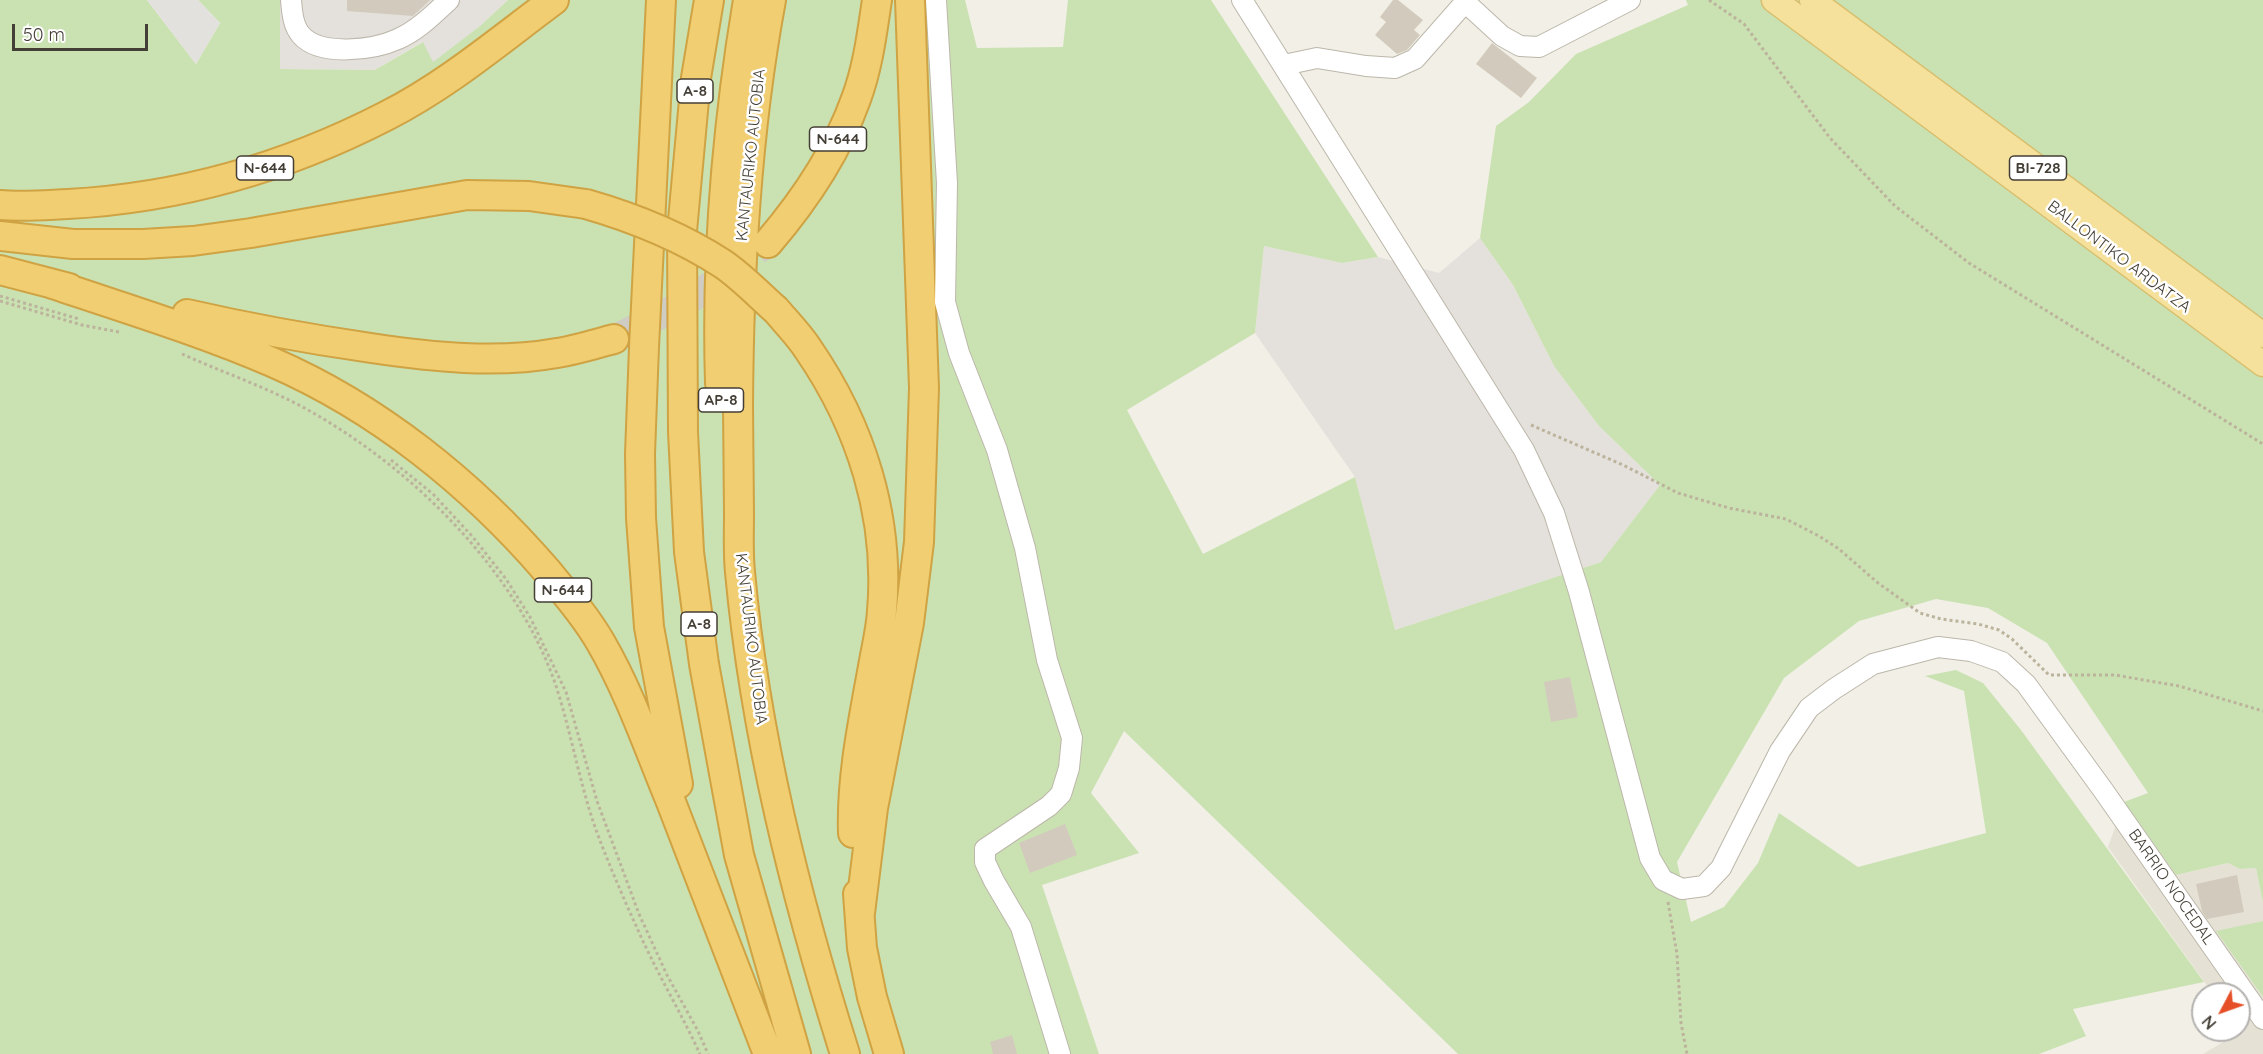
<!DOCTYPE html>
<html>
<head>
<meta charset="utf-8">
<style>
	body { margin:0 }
	#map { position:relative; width:2263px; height:1054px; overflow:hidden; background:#f1efe6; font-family:Quicksand,sans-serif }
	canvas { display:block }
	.north { position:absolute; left:2191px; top:982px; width:60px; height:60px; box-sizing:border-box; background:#fff; border:2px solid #b4b2af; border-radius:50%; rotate:229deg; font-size:16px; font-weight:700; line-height:24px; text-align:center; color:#443f36 }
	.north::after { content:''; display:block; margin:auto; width:21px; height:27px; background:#e65028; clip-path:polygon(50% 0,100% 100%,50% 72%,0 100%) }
	.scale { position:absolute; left:12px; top:24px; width:136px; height:27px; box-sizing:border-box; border:3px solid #443f36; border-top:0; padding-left:8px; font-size:18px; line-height:21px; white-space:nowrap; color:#443f36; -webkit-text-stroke:4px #fff; paint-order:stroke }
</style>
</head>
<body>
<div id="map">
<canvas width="2263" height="1054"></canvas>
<div class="north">N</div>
<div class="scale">50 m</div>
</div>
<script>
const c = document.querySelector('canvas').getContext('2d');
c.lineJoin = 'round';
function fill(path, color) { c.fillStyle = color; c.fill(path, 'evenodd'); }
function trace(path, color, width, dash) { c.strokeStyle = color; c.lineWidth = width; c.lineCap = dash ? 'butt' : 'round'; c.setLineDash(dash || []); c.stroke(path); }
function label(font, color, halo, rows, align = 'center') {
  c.font = font + ' Quicksand,sans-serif'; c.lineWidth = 5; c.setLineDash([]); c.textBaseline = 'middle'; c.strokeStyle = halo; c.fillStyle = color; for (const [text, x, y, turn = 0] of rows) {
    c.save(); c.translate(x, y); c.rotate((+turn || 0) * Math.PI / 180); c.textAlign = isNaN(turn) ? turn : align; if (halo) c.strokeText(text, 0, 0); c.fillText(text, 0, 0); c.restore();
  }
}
fill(new Path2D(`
	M 2124,802 L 2176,875 L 2228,863 L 2241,869 L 2256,868 L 2263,903 L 2263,921 L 2217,932 L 2263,997 L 2263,1054 L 2203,1054 L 2240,1032 L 2239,994 L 2213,994 L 2108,847 Z`), '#e5e1d5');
fill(new Path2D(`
	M 280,0 L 508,0 L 480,26 L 433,63 L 422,42 L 375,70 L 280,69 Z
	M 1480,238 L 1513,285 L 1554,366 L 1599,426 L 1660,485 L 1601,562 L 1395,630 L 1355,477 L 1255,333 L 1264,246 L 1342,263 L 1378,257 L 1439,273 Z`), '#e4e0db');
fill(new Path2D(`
	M 0,0 L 147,0 L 196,64 L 220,23 L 198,0 L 280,0 L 280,69 L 375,70 L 423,42 L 433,62 L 480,26 L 508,0 L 965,0 L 977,48 L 1063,47 L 1068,0 L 1211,0 L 1378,257 L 1342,263 L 1264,246 L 1255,333 L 1127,410 L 1203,554 L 1355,477 L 1395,630 L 1601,562 L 1660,485 L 1599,426 L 1554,366 L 1513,285 L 1480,238 L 1496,126 L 1529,102 L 1576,54 L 1688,5 L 1686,0 L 2263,0 L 2263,903 L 2256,868 L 2240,869 L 2228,863 L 2176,875 L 2124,802 L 2148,793 L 2047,643 L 1988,608 L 1936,599 L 1859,621 L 1784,678 L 1677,862 L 1691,922 L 1724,907 L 1758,863 L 1779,813 L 1858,867 L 1986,833 L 1964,691 L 1925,676 L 1956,670 L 1983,683 L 2021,730 L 2204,982 L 2073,1009 L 2086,1036 L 2039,1054 L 1458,1054 L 1124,731 L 1091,793 L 1139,853 L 1042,885 L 1099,1054 L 0,1054 Z
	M 2263,921 L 2263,997 L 2216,931 Z`), '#cae2b2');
fill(new Path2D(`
	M 147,0 L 198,0 L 220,23 L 196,64 Z`), '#e3e1de');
fill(new Path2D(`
	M 347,0 L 430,0 L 413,16 L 347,11 Z
	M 1393,0 L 1398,0 L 1423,20 L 1414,30 L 1420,35 L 1407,50 L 1397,54 L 1375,35 L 1386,22 L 1380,17 Z
	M 1492,43 L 1537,78 L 1521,98 L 1476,64 Z
	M 1570,677 L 1578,717 L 1551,722 L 1544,682 Z
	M 1065,824 L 1077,855 L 1030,873 L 1019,843 Z
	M 2237,875 L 2244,912 L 2207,919 L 2202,911 L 2196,884 Z
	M 1012,1035 L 1017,1054 L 993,1054 L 990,1042 Z`), '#d2cbbd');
trace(new Path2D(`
	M 614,339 L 690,300 L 768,243`), '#ceccc3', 28, [28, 14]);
const minor = new Path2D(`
	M 291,0 C 292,12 293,26 301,35 C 320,57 374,50 398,39 C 417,31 434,14 449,0
	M 936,0 L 947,183 L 945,302 L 959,353 L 997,450 L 1025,548 L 1047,660 L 1072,738 L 1069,768 L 1061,794 L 1049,806 L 985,849 L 985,862 L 994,881 L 1021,927 L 1060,1054
	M 1242,0 L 1524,450 L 1554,513 L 1579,592 L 1650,858 L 1663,880 L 1682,889 L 1704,886 L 1721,868 L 1780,751 L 1809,708 L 1834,689 L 1873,664 L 1938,647 L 1971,651 L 2002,662 L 2026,684 L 2103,790 L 2263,1019
	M 1466,3 L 1502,36 L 1520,46 L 1539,47 L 1630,0
	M 1284,65 L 1317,58 L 1366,66 L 1395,68 L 1415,59 L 1467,0`);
const major = new Path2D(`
	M 1774,0 L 2263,364
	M 1812,0 L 2263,335`);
const highway = new Path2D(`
	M 661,0 L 644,347 L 640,454 L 641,518 L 649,627 L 678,784
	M 709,0 L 696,78 L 682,231 L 683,432 L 689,552 L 704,664 L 739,855 L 796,1054
	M 771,0 C 746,134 739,270 738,406 C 738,442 739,478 739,513 C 739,533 738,553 740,572 C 755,736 796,898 845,1054
	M 0,205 C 23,207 45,205 68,204 C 179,198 287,167 386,116 C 447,85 500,40 554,0
	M 0,236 L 73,244 L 143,244 L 193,241 L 251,233 L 467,195 L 529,196 L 586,204
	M 768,243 C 804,201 837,152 856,99 C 868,67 872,33 877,0
	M 0,270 L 69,288
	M 50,283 C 124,308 200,331 272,362 C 378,408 472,484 547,571 C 566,594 586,617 601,643 C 630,693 649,749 671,802 C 704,886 736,970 768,1054
	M 776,310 C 787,323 799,335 808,349 C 861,426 890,517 882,611 C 881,628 877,645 874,661 C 864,717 851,776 853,833
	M 187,314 C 248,328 309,339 371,348 C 432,357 496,364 557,353 C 576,350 595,344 614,339
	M 720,383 C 716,255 727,126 748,0
	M 858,894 L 862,948 L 872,997 L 889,1054
	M 860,913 L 873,808 L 909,623 L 919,542 L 924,388 L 910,0`);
trace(minor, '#bcb7aa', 22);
trace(major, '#d8be6d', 27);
trace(highway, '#cfa343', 32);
trace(new Path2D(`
	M 1709,0 L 1744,24 L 1830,138 L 1895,206 L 1969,263 L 2263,444
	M 0,296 L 79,319
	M 0,301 L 82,325 L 119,332
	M 182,354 C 224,373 267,387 308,410 C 412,468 515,569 555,683 C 572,734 580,788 599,838 C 612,872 627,906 642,939 C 660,978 682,1015 700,1054
	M 1531,425 L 1623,465 L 1678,493 L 1729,508 L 1786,519 L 1819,536 L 1839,549 L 1878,583 L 1920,613 L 1941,619 L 1978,624 L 1999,630 L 2012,639 L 2049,675 L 2115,675 L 2179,686 L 2263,711
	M 391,460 L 433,494 L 472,536 L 506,579 L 530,617 L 566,692 L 597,801 L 639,914 L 667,975 L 698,1031 L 708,1054
	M 1668,902 L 1677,954 L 1681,1023 L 1687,1054`), '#bcb39c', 3, [3, 3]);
trace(minor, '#fff', 20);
trace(major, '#f5e19c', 24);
trace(highway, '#f1ce72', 28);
const highwayBridge = new Path2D(`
	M 586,204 C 635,218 680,236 723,264 C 742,277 759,295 776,310`);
trace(highwayBridge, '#cfa343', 32, []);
trace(highwayBridge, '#f1ce72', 28);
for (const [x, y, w] of [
	[695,91,36],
	[838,139,57],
	[265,168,57],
	[2038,168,57],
	[721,400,45],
	[563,590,57],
	[699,624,36]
]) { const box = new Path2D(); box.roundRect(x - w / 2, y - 12, w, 24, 4.5); c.fillStyle = '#fff'; c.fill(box); trace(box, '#443f36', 1.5); }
label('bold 15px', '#443f36', null, [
	["A-8",695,91],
	["N-644",838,139],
	["N-644",265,168],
	["BI-728",2038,168],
	["AP-8",721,400],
	["N-644",563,590],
	["A-8",699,624]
]);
label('16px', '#443f36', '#fff', [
	["KANTAURIKO AUTOBIA",751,155,-84],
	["BALLONTIKO ARDATZA",2119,257,37],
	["KANTAURIKO AUTOBIA",751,639,83],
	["BARRIO NOCEDAL",2171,887,55]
]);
</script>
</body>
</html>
